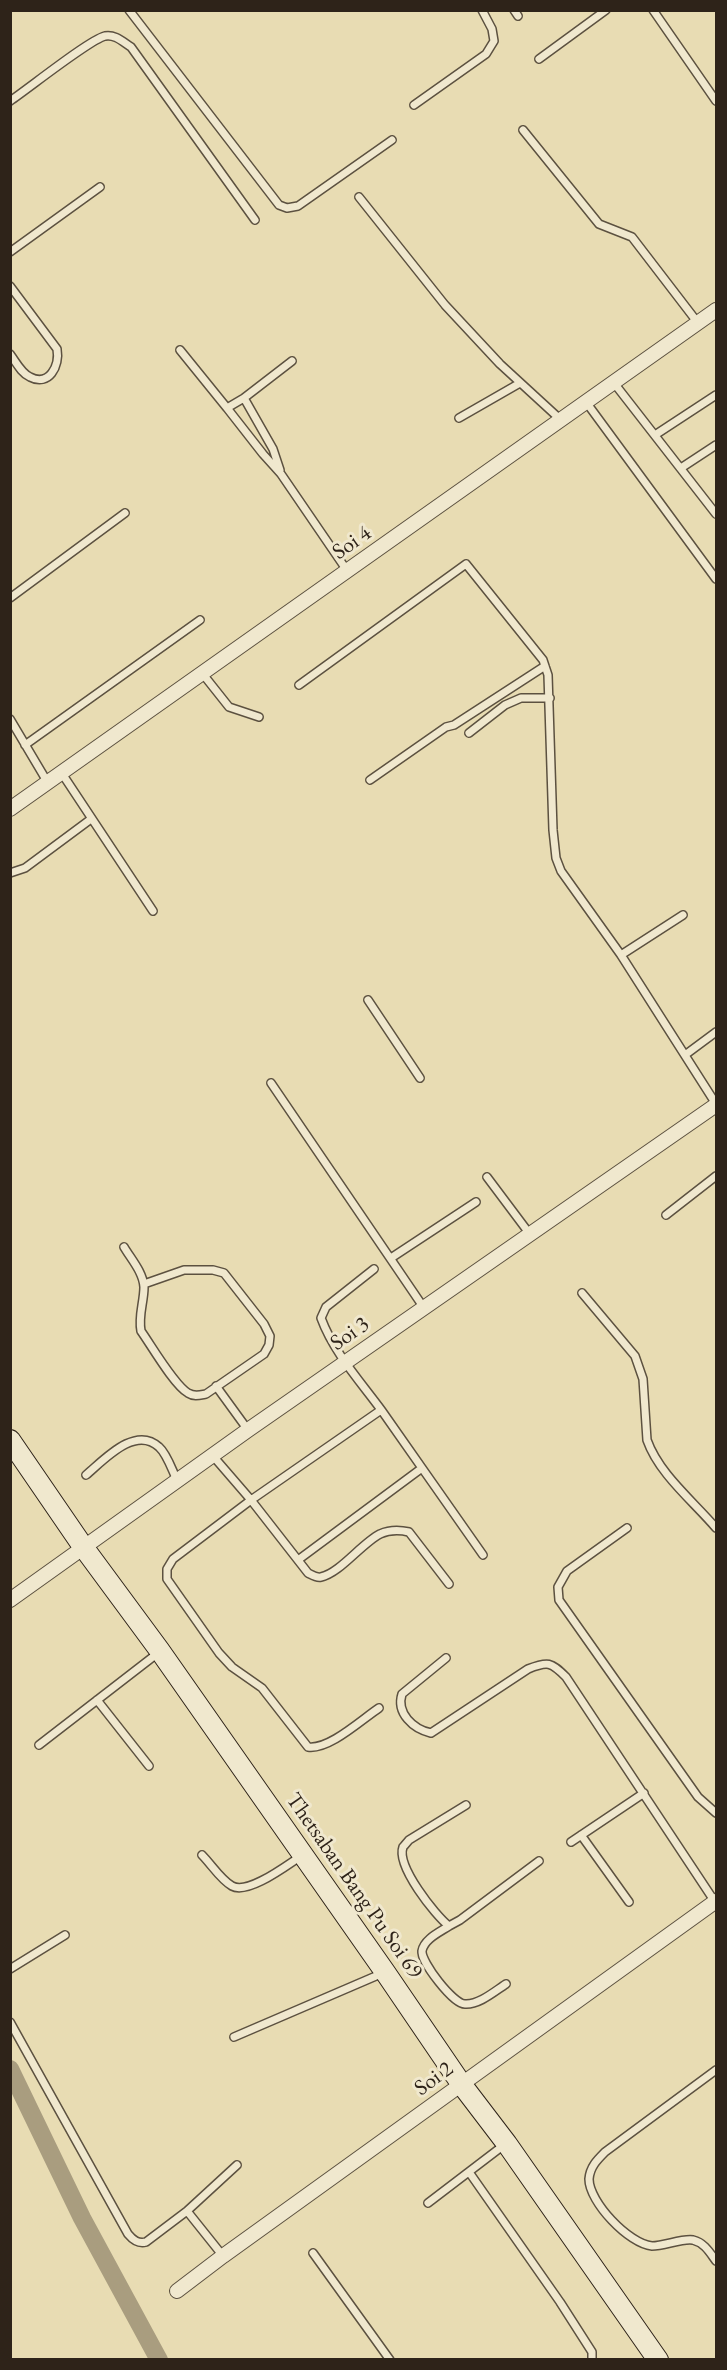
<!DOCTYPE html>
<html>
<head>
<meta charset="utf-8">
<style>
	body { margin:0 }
	#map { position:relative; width:727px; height:2370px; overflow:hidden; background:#e8dcb3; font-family:"EB Garamond",serif }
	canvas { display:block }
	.frame { position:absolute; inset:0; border:12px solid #2e2319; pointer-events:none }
</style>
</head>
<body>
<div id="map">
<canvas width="727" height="2370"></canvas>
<div class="frame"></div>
</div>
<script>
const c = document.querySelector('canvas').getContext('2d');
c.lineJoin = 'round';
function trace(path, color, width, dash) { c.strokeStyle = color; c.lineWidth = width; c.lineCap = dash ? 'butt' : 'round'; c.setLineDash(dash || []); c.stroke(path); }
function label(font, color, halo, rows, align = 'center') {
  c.font = font + ' "EB Garamond",serif'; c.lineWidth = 6; c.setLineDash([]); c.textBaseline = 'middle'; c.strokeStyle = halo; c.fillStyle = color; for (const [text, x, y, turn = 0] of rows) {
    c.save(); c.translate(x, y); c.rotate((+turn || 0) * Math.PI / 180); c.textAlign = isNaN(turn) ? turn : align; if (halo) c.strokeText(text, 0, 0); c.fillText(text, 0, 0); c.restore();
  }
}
trace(new Path2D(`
	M 10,2069 L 82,2218 L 159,2360`), '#a99d7f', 18);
const lane = new Path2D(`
	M 129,10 L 279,205 L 287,208 L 298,206 L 392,140
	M 514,10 L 518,16
	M 653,10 L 716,101
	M 539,59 L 606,10
	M 10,101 C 28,89 89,40 105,36 C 115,34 123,42 131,47 L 255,220
	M 414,105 L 486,54 L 494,41 L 492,29 L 482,10
	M 523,130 L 599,224 L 632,237 L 698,323
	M 359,197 L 445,305 L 500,364 L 561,420
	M 10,252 L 100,187
	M 10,286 L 57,349 C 60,366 49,387 30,377 C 21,373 16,362 10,354
	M 180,350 L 227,408 L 244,398 L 292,361
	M 614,383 L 716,514
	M 244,398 L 273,449 L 280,470
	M 586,402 L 716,579
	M 227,408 L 263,454 L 281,474 L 348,572
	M 459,418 L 520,383
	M 655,435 L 716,395
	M 681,468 L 716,445
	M 10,598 L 125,513
	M 202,673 L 229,707 L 259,717
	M 299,685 L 466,564 L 543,660 L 548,675 L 553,830 L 556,858 L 561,871 L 621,955 L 716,1104
	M 10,719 L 48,783
	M 469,733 L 505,705 L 521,698 L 550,698
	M 25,745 L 200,620
	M 61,772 L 153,911
	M 370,780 L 446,727 L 454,725 L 545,666
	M 10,873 L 25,868 L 91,819
	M 621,955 L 683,915
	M 368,1000 L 420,1078
	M 685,1055 L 716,1032
	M 271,1083 L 424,1308
	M 487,1177 L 529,1233
	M 666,1215 L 716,1176
	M 124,1247 C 131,1259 143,1272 144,1287 C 144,1302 138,1316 141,1331 C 151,1345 174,1385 188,1393 C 194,1397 200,1395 206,1394 L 264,1354 L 269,1345 L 270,1336 L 264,1324 L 224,1273 L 213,1270 L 184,1270 L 144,1284
	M 391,1258 L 476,1202
	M 374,1269 L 326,1307 L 321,1318 C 334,1353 360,1381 382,1411 C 416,1459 449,1507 483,1555
	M 582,1293 L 635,1356 L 643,1379 L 647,1440 C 659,1474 693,1501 716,1528
	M 216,1386 L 248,1430
	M 213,1456 L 251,1500 L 308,1573 C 312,1575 316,1578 321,1577 C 340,1573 362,1543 380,1534 C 389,1530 400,1530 409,1532 L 449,1584
	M 86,1475 C 104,1460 135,1425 159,1447 C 167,1454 172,1470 177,1480
	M 627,1528 L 567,1571 L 558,1587 L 559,1600 L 698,1797 L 716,1813
	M 298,1560 L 422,1468
	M 446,1658 L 402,1694 C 396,1713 413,1729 431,1733 L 528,1669 C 548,1661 551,1662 566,1677 L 715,1902
	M 97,1700 L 149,1766
	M 379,1708 C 361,1720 329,1750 308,1747 L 262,1688 L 232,1667 L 219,1653 L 167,1579 L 167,1569 L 173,1559 L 251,1500 L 381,1410
	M 39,1745 L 158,1653
	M 466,1805 L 409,1840 C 409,1840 404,1846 403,1847 C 396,1866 435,1915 449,1926 L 460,1920 L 539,1861
	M 581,1835 L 629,1902
	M 571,1842 L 644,1793
	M 202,1855 C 211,1864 221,1880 232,1886 C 248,1895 287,1865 301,1856
	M 449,1926 C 440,1932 424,1939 422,1951 C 421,1962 453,2004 465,2004 C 479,2005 495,1991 506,1984
	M 10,1969 L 65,1935
	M 10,2022 L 128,2234 C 133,2240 138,2244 146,2242 L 187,2211 L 237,2165
	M 234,2037 L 383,1973
	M 716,2070 L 605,2152 C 597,2160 590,2167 589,2179 C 589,2202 629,2244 652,2246 C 664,2246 683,2238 693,2240 C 705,2243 710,2253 716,2261
	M 469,2172 L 560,2302 L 592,2352 L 592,2360
	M 428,2203 L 504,2145
	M 187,2211 L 223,2256
	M 313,2253 L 390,2360`);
const street = new Path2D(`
	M 10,809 L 716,310
	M 10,1600 L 248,1430 L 716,1105
	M 177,2291 L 223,2256 L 716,1901`);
const secondary = new Path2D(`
	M 10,1440 L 84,1548 L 160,1651 L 385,1972 L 462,2085 L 507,2144 L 658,2360`);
trace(lane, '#5c5140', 10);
trace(street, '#5c5140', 16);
trace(secondary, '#2e2319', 22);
trace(lane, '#f0e8ce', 7);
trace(street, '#f0e8ce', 14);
trace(secondary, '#f0e8ce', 20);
label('22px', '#2e2319', '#f0e8ce', [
	["Soi 4",352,543,-35],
	["Soi 3",350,1334,-35],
	["Thetsaban Bang Pu Soi 69",354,1886,55],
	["Soi 2",434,2079,-36]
]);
</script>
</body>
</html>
